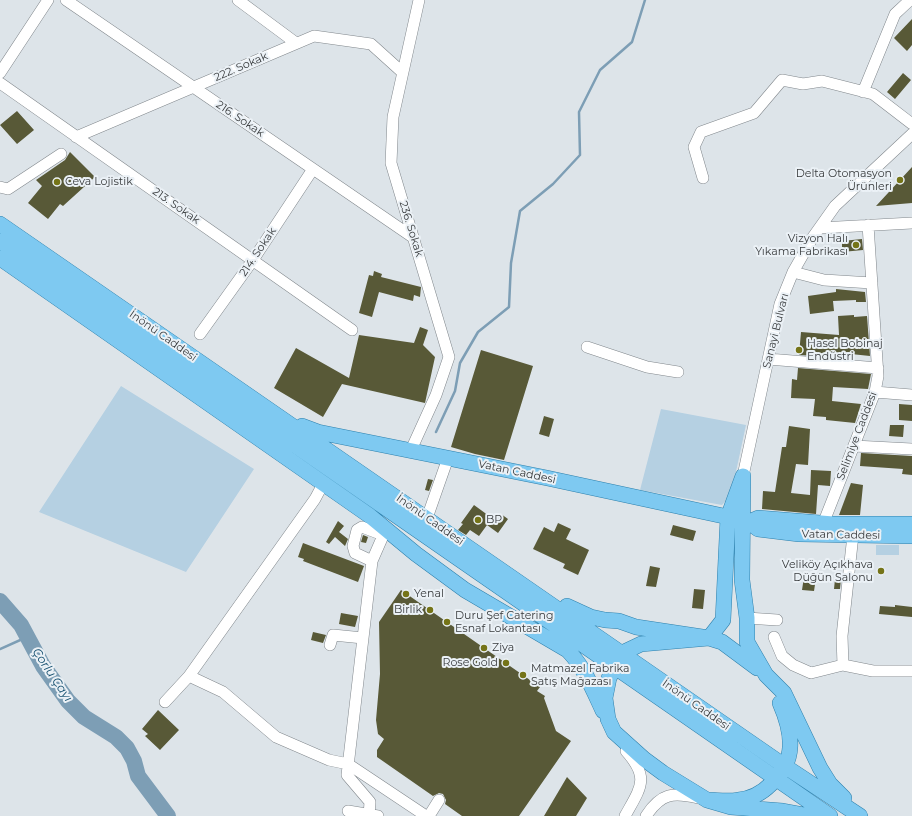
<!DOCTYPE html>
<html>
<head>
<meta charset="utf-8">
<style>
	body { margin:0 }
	canvas { display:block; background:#dde4e9 }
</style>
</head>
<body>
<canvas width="912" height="816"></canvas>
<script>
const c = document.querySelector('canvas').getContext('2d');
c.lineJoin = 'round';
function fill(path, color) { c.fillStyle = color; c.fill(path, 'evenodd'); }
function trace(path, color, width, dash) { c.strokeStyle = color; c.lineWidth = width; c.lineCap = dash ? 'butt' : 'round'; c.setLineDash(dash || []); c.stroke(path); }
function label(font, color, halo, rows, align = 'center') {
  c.font = font + ' Montserrat,sans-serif'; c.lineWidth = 4; c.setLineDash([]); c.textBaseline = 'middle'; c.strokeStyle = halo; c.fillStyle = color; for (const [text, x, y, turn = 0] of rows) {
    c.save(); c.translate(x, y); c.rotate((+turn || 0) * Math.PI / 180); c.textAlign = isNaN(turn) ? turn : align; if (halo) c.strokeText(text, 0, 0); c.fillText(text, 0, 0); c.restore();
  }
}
fill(new Path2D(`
	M 121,386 L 254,469 L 186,572 L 39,512 Z
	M 661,409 L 746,425 L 731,495 L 722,505 L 640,490 Z
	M 876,545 L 899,545 L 899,555 L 876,555 Z`), '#b5d0e2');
trace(new Path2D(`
	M 436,432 L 455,391 L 460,363 L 478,332 L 509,307 L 511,263 L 520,211 L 553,184 L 580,155 L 579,112 L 600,70 L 632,42 L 645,0
	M 0,649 L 27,637`), '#7d9eb5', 2.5);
trace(new Path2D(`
	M 0,601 L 21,625 L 43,666 L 68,701 L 84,717 L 116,737 L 127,748 L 134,761 L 138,776 L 168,816`), '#7d9eb5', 16);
fill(new Path2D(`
	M 912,19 L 912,45 L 907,51 L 894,38 Z
	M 903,73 L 911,80 L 895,99 L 887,92 Z
	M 17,111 L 34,130 L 17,144 L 0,125 Z
	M 70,152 L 95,177 L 63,206 L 60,204 L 48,219 L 28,203 L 42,186 L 36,180 L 65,160 Z
	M 912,167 L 912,203 L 876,206 Z
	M 862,239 L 863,250 L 842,252 L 842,241 Z
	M 374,271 L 382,274 L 381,277 L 421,287 L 420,297 L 414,295 L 413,301 L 379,292 L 372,317 L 359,313 L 369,275 L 373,276 Z
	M 836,289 L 865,292 L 866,302 L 856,302 L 856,300 L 833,301 L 834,311 L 810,314 L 808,296 L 836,292 Z
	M 854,315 L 854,317 L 867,316 L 870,356 L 832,352 L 832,354 L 816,353 L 816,356 L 799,355 L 801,332 L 839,335 L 838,316 Z
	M 420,327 L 428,330 L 423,345 L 435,357 L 425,403 L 342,384 L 323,417 L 274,388 L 296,348 L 349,378 L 359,335 L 414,343 Z
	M 481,350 L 533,366 L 504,460 L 475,454 L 451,447 Z
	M 798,368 L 871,374 L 868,389 L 833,387 L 832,401 L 861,404 L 855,423 L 826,420 L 826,417 L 813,416 L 815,399 L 791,398 L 792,379 L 797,380 Z
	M 899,404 L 912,405 L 912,421 L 899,420 Z
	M 544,416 L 554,419 L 549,437 L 539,434 Z
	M 890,425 L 904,425 L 903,437 L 889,436 Z
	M 789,426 L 810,429 L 808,465 L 796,464 L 791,493 L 810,495 L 811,470 L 831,471 L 830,486 L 818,485 L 816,514 L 762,509 L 763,491 L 775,492 L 782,447 L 786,447 Z
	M 861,453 L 912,456 L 912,475 L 902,474 L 903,469 L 860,466 Z
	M 428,479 L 433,480 L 429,491 L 425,490 Z
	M 851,483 L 863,485 L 860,515 L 839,515 Z
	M 474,505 L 496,521 L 501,514 L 508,519 L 498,533 L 487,525 L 479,536 L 470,530 L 466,535 L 458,530 L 463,524 L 461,523 Z
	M 338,521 L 344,526 L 339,532 L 348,539 L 345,546 L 335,537 L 329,544 L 326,542 Z
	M 558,523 L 571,529 L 566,539 L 589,550 L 578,575 L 563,568 L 565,564 L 533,549 L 544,527 L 554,532 Z
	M 673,525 L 696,531 L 693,541 L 670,535 Z
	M 363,535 L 368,537 L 366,543 L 361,542 Z
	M 303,543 L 364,566 L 358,582 L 303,561 L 304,559 L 298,557 Z
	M 650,566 L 660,568 L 656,587 L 646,586 Z
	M 804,577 L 816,578 L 814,591 L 802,590 Z
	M 835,579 L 841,579 L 840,589 L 834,589 Z
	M 694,589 L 705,590 L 703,609 L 692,608 Z
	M 401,590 L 540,687 L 537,691 L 545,696 L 544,698 L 556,731 L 571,741 L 519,816 L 462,816 L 445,804 L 446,800 L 443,794 L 439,793 L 433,796 L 377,757 L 377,750 L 384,739 L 378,734 L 376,720 L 380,674 L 379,622 Z
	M 895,605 L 912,607 L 912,617 L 879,614 L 880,606 L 895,607 Z
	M 341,613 L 358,616 L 355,627 L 339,624 Z
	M 313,632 L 326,635 L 323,643 L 311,640 Z
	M 158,710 L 179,730 L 160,750 L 145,736 L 148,734 L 142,729 Z
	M 567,777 L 587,798 L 576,816 L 544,816 Z`), '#585937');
const minor = new Path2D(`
	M 66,0 L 414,238
	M 238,0 L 296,43
	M 0,73 L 48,0
	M 0,83 L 352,330
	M 863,92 L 895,14 L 910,0
	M 76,137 L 314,36 L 371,44 L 402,72
	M 703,178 L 694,147 L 701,132 L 754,113 L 782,80 L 803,84 L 822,81 L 873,94 L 912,124
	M 0,187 L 8,189 L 61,154
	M 820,228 L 912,223
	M 793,272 L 824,280 L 872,283
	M 200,334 L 253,260 L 313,169
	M 587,347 L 647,367 L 678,372
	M 768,359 L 878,368
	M 875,392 L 912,395
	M 854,446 L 912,449
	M 411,450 L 436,395 L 449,357 L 391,163 L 393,117 L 419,0
	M 743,476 L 780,304 L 793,272 L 813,237 L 835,206 L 912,134
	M 323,484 L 315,499 L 189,676 L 223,692 L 276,737 L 329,760 L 348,764 L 426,816
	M 427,518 L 448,458
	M 823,524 L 875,392 L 878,376 L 868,225
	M 372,561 L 355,553 L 353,546 L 357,530 L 362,527 L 383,535
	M 747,618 L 777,620
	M 774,637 L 782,656 L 793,665 L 811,673 L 843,665 L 873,671 L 912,671
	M 330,645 L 333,635 L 363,638
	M 843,665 L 842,636 L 853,535
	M 165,702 L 189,676
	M 348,811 L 378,816
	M 369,816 L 370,802 L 347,775 L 372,561 L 386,529
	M 429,816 L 439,800
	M 625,816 C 641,787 650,778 626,751
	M 646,816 C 661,793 673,792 698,798`);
const major = new Path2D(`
	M 0,224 L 786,767 L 860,816
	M 0,241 L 830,816
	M 0,258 L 370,516 L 416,554 L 465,590 L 569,651
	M 302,426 L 318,432 L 547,478 L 728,517 L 749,522 L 758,529 L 799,534 L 912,536
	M 749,522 L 758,518 L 833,524 L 912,524
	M 567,606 L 591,617 L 605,620 L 619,621 L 636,627 L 709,638 L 723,620 L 728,517 L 743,476 L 742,580 L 747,618 L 747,642 L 766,675 L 784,693 L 820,768 L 830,784 L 844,798
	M 562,645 C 582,662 592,687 603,711
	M 757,668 L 722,642 L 709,638 L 641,644 L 622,653 L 609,678 L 605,698 L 608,719 L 614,732 L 644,759 L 663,773 L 707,800 L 731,807 L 783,811 L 810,816
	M 707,800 C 717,800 728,802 738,800 C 751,799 762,793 771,784 C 797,761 793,733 780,703`);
trace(minor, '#81878c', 12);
trace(major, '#2e80ac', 16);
trace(minor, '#fff', 11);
trace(major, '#7ec9f1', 15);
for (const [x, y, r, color] of [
	[900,180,4,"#757418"],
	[57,182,4,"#757418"],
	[856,245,4,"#757418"],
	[799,350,4,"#757418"],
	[478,520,4,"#757418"],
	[881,571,4,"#757418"],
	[406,594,4,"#757418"],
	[430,610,4,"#757418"],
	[447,622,4,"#757418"],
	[484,648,4,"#757418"],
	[506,663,4,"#757418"],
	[523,675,4,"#757418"]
]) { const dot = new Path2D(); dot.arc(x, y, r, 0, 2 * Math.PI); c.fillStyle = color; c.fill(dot); trace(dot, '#ebf1f6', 1.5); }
label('11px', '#383b3d', '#ebf1f6', [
	["222. Sokak",241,67,-23],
	["216. Sokak",240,119,34],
	["213. Sokak",176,206,35],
	["236. Sokak",411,229,73],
	["214. Sokak",258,252,-56],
	["Sanayi Bulvarı",776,331,-76],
	["İnönü Caddesi",163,336,35],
	["Selimiye Caddesi",857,436,-69],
	["Vatan Caddesi",517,472,12],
	["İnönü Caddesi",430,520,35],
	["Vatan Caddesi",841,535,1],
	["İnönü Caddesi",696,705,35]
]);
label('11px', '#383b3d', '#ebf1f6', [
	["Delta Otomasyon",892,174,"right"],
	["Ürünleri",892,187,"right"],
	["Ceva Lojistik",65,182],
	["Vizyon Halı",848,239,"right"],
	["Yıkama Fabrikası",848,252,"right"],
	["Hasel Bobinaj",807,344],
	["Endüstri",807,357],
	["BP",486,520],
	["Veliköy Açıkhava",873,565,"right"],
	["Düğün Salonu",873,578,"right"],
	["Yenal",414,594],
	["Birlik",422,610,"right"],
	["Duru Şef Catering",455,616],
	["Esnaf Lokantası",455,629],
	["Ziya",492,648],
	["Rose Gold",498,663,"right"],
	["Matmazel Fabrika",531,669],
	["Satış Mağazası",531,682]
], 'left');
label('italic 12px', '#134e6e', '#ebf1f6', [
	["Çorlu Çayı",52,675,56]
]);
</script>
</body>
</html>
